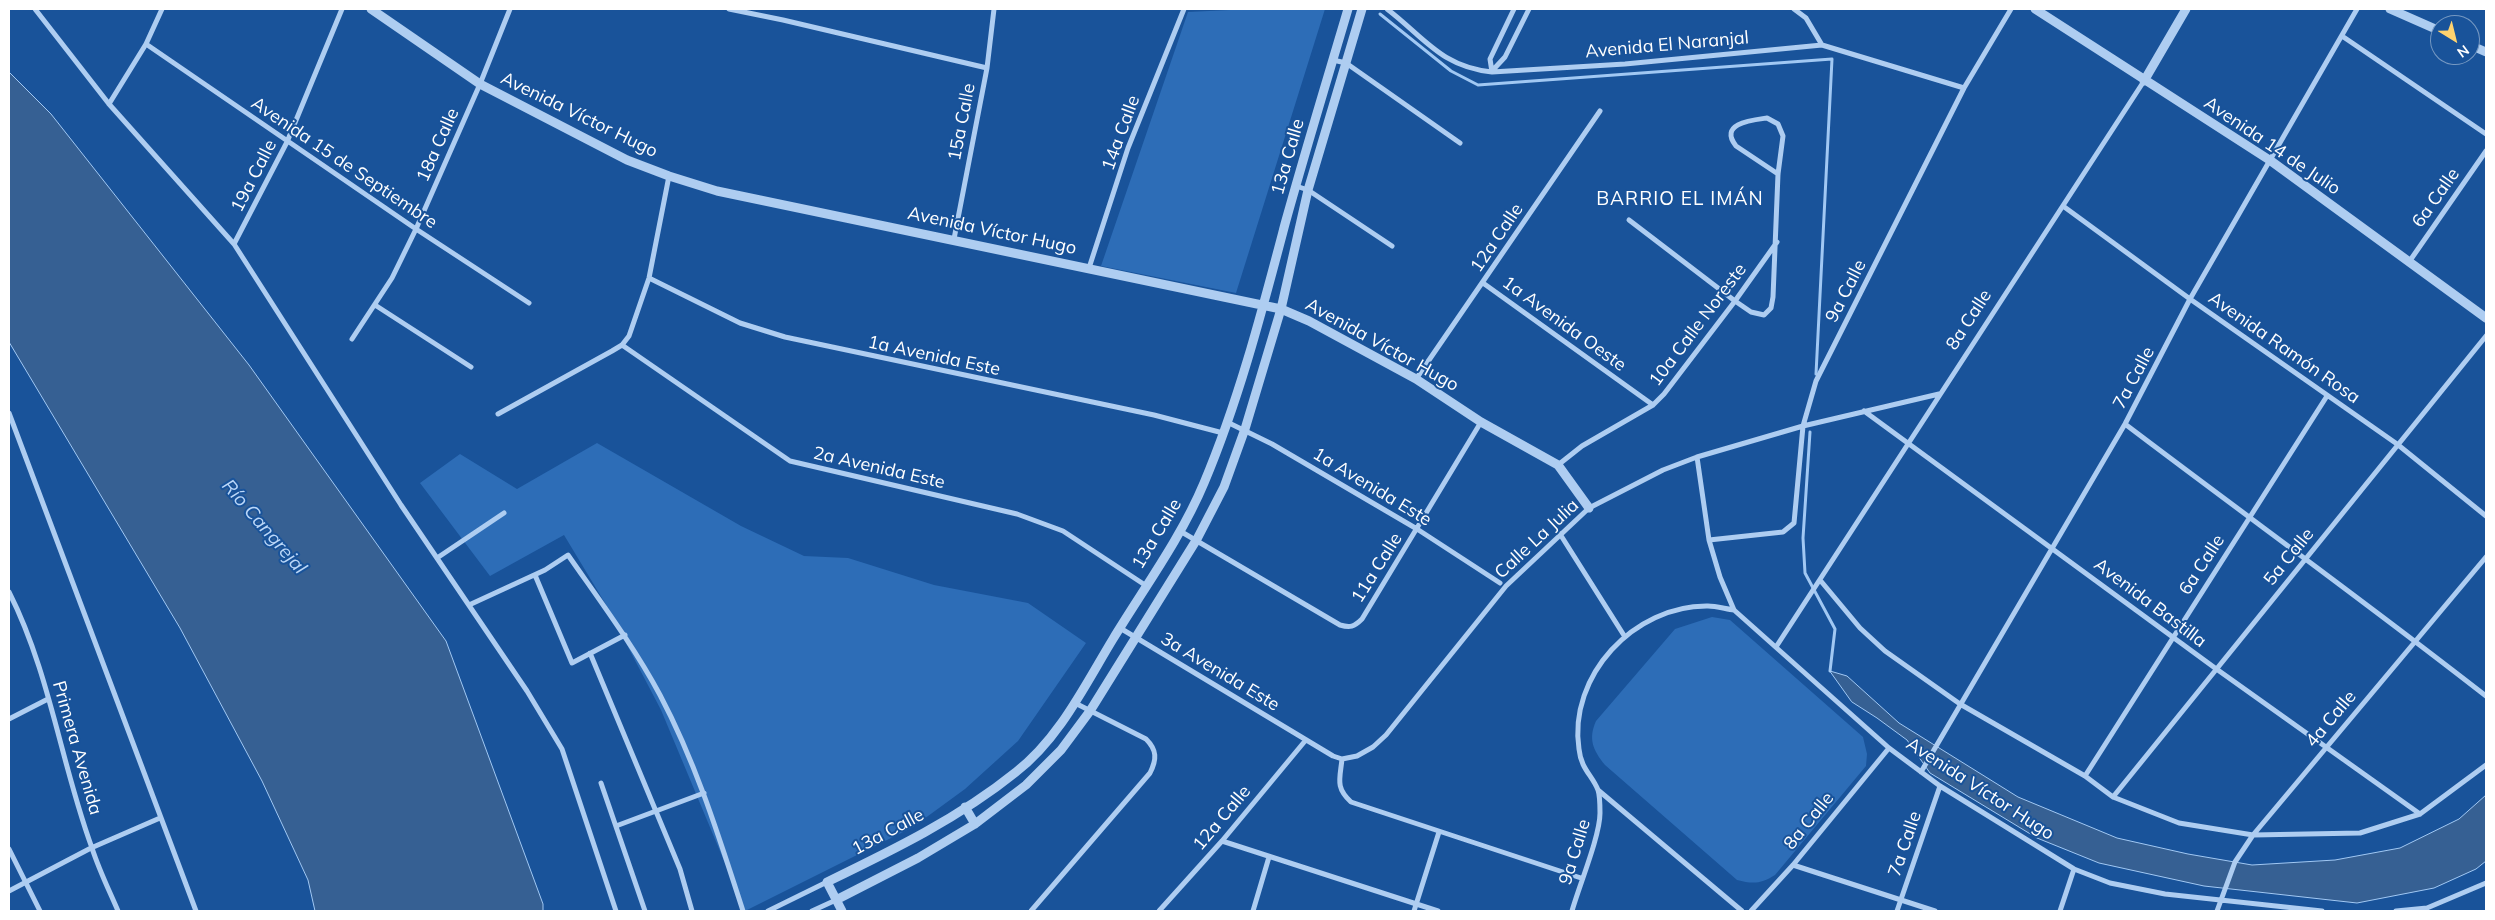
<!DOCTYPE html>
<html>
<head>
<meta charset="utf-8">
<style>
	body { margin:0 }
	#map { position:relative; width:2495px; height:920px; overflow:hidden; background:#19539a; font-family:Mulish,sans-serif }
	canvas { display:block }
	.frame { position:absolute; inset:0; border:10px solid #fff; pointer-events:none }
	.north { position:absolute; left:2430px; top:15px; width:50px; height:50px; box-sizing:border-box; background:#19539a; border:1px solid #7598c2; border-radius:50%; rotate:144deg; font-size:14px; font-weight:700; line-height:20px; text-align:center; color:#fff }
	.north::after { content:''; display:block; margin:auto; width:18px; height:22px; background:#ffd36f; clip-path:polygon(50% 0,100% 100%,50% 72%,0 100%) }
</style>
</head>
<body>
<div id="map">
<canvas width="2495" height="920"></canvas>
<div class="frame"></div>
<div class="north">N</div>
</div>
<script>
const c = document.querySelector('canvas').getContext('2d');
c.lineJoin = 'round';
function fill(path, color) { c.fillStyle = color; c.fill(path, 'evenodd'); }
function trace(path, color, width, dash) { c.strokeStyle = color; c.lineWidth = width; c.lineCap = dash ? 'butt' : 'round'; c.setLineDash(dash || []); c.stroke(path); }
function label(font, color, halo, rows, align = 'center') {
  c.font = font + ' Mulish,sans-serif'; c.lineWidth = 4; c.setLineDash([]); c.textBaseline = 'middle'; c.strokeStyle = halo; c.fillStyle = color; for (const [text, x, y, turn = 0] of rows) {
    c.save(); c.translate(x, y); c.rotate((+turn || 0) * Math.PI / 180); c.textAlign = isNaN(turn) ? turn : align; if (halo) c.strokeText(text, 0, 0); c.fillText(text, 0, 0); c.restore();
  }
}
fill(new Path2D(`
	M 1251,9 L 1325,9 L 1236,293 L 1101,266 L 1188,12 Z
	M 597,443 L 741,526 L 804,556 L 848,558 L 934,585 L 1028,603 L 1086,643 L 1018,741 L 965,789 L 913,827 L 745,911 L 661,710 L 605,603 L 564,535 L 490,576 L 420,483 L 460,454 L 517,489 Z
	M 1712,617 L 1730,620 L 1863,737 L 1867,754 L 1866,766 L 1775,875 C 1761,884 1753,884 1737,880 L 1605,765 C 1593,750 1588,739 1596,721 L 1675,629 Z`), '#2d6db7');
const water = new Path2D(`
	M 9,72 L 51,114 L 249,365 L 446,641 L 543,904 L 543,911 L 315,911 L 308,880 L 262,781 L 180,628 L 9,342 Z
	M 1830,671 L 1847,676 L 1899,723 L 2018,797 L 2117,838 L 2188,854 L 2252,865 L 2335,860 L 2400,848 L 2459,819 L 2486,795 L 2486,861 L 2476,869 L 2434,888 L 2357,903 L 2204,886 L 2099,863 L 2037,838 L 1930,773 L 1907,740 L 1877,718 L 1852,702 Z`);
fill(water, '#366093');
trace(water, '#a1c8f3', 1);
trace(new Path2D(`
	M 1380,14 L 1451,71 L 1478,85 L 1832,59 L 1816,374
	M 1810,432 L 1803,538 L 1805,573 L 1835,629 L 1830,671`), '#a1c8f3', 3);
trace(new Path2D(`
	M 35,9 L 109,104 L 234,244 L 401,505 L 527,691 L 562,749 L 616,911
	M 729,9 L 783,20 L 987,68
	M 1387,9 C 1424,37 1441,67 1492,72 L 1625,64 L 1822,45 L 1964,88
	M 1794,9 L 1806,18 L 1822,45
	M 2342,36 L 2486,134
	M 146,44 L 416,229 L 529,303
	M 1333,60 L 1346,63 L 1460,143
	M 1492,71 L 1505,57 L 1529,9
	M 1492,72 L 1490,59 L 1514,9
	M 109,104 L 146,44 L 162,9
	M 1296,186 L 1308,190 L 1392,246
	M 2063,206 L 2190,299 L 2397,444 L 2486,516
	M 1629,220 L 1735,301 L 1751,312 L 1764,315 L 1771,308 L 1773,297 L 1778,174 L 1783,136 L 1778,124 L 1767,118 C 1753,120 1718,123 1736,146 L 1778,174
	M 954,239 L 987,68 L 994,9
	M 234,244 L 287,142 L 342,9
	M 2409,262 L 2486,151
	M 1089,268 L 1128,148 L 1184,9
	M 649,278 L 740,323 L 785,337 L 1154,415 L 1223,433
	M 1483,283 L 1653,405
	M 375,305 L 471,367
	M 352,339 L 392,278 L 416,229 L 480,84 L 510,9
	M 622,345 L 790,461 L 1017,514 L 1063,531 L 1145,585
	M 1416,379 L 1600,111
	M 1864,411 L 2215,668 L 2420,814
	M 9,413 L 196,911
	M 498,414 L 612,351 L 622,345 L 629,336 L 649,278 L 669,176
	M 1227,422 L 1272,444 L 1417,529 L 1500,583
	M 2125,424 C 2245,515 2367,603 2486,696
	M 1697,457 L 1709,540 L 1720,577 L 1734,610 L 1889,748 L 1940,786 L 2074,869 L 2110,883 L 2165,894 L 2322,911
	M 1558,465 L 1582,446 L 1653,405 L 1664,394 L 1735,301 L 1777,242
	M 1180,531 L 1340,625 C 1350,628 1354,627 1362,619 L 1481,422
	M 1560,534 L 1625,637
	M 1709,540 L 1783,532 L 1794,523 L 1803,426 L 1816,381 L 1964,88 L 2011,9
	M 437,558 L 504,513
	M 535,575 L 572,663 L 625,635
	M 1820,580 L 1860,628 L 1885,651 L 1960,704 L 2085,776 L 2113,797 L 2179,823 L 2253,835 L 2360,833 L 2420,814 L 2486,765
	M 9,592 C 50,673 61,764 92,848 C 99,870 109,890 118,911
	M 469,605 L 545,570 L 568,555 C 600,601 633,645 660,695 C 696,763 719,837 743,911
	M 1120,628 L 1333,756 L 1342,759 L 1357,756 L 1373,747 L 1386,735 L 1506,586 L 1589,508 L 1663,470 L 1697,457 L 1803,426 L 1939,394
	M 1776,647 L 2144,81
	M 590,653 L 680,869 L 692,911
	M 9,719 L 48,699
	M 1342,759 C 1340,779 1335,787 1351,802 L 1581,878
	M 1921,772 L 2125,424 L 2190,299 L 2357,9
	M 2085,776 L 2327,396
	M 601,783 L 645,911
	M 1598,790 L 1742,911
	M 2113,797 L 2486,336
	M 616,826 L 704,793
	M 1222,841 L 1438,911
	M 9,849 L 40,911
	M 1793,865 L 1935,911
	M 9,891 L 91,848 L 160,818
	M 768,911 L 827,882
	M 812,911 L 836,900
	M 1031,911 L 1150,773 C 1157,759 1157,750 1146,739 L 1075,703
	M 1159,911 L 1222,841 L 1305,741
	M 1253,911 L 1269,857
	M 1414,911 L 1439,832
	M 1572,911 C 1579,886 1600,836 1600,813 C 1600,806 1600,796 1598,790 C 1592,775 1581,769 1579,749 C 1568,676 1634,605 1708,606 C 1716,606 1726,609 1734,610
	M 1751,911 L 1793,865 L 1889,748
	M 1897,911 L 1940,786
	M 2060,911 L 2074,869
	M 2217,911 L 2235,862 L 2253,835 L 2486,557
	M 2396,911 L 2427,908 L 2486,883`), '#aecdf1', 5);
trace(new Path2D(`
	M 371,9 L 480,84 L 627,160 L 669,176 L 717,191 L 1281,309 L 1309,321 L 1416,379 L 1481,422 L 1558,465 L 1589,508
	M 2035,9 L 2271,161 L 2486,318
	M 2390,9 L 2440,31
	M 2470,45 L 2486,52
	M 2144,81 L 2186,9
	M 965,807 L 975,824
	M 836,900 L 918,858 L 975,824 L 1026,785 L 1061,750 L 1090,711 L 1197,539 L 1224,487 L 1245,429 L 1281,309 L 1308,190 L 1362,9
	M 842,911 L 827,882 C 893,850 959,818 1016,772 C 1059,739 1085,685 1113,639 C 1144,588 1181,538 1204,483 C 1239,400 1262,311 1285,224 C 1305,152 1327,80 1348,9`), '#aecdf1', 9);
label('18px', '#fff', '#19539a', [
	["Avenida El Naranjal",1667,45,-5],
	["Avenida Víctor Hugo",579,115,26],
	["15a Calle",962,122,-79],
	["14a Calle",1121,133,-70],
	["18a Calle",438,145,-66],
	["Avenida 14 de Julio",2272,146,34],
	["13a Calle",1288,157,-74],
	["Avenida 15 de Septiembre",344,163,34],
	["19a Calle",254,176,-63],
	["6a Calle",2436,198,-55],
	["Avenida Víctor Hugo",992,231,12],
	["12a Calle",1497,238,-56],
	["9a Calle",1846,291,-63],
	["8a Calle",1969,320,-57],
	["1a Avenida Oeste",1564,324,36],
	["10a Calle Noreste",1698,325,-53],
	["Avenida Víctor Hugo",1382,345,29],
	["Avenida Ramón Rosa",2284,348,35],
	["1a Avenida Este",934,356,12],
	["7a Calle",2134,378,-62],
	["2a Avenida Este",879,468,13],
	["1a Avenida Este",1372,487,31],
	["13a Calle",1157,534,-59],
	["Calle La Julia",1537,539,-43],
	["5a Calle",2289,557,-51],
	["6a Calle",2202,565,-57],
	["11a Calle",1377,568,-58],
	["Avenida Bastilla",2150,603,37],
	["3a Avenida Este",1220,672,31],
	["4a Calle",2331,719,-50],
	["Primera Avenida",77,748,74],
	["Avenida Víctor Hugo",1980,789,33],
	["12a Calle",1222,818,-50],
	["8a Calle",1809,821,-51],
	["13a Calle",888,832,-28],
	["7a Calle",1905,844,-71],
	["9a Calle",1575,852,-73]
]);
c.letterSpacing = '1px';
label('19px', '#fff', '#19539a', [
	["BARRIO EL IMÁN",1680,199]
]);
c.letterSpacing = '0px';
label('italic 19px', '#bbd7f8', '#19539a', [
	["Río Cangrejal",264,527,49]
]);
</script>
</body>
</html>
